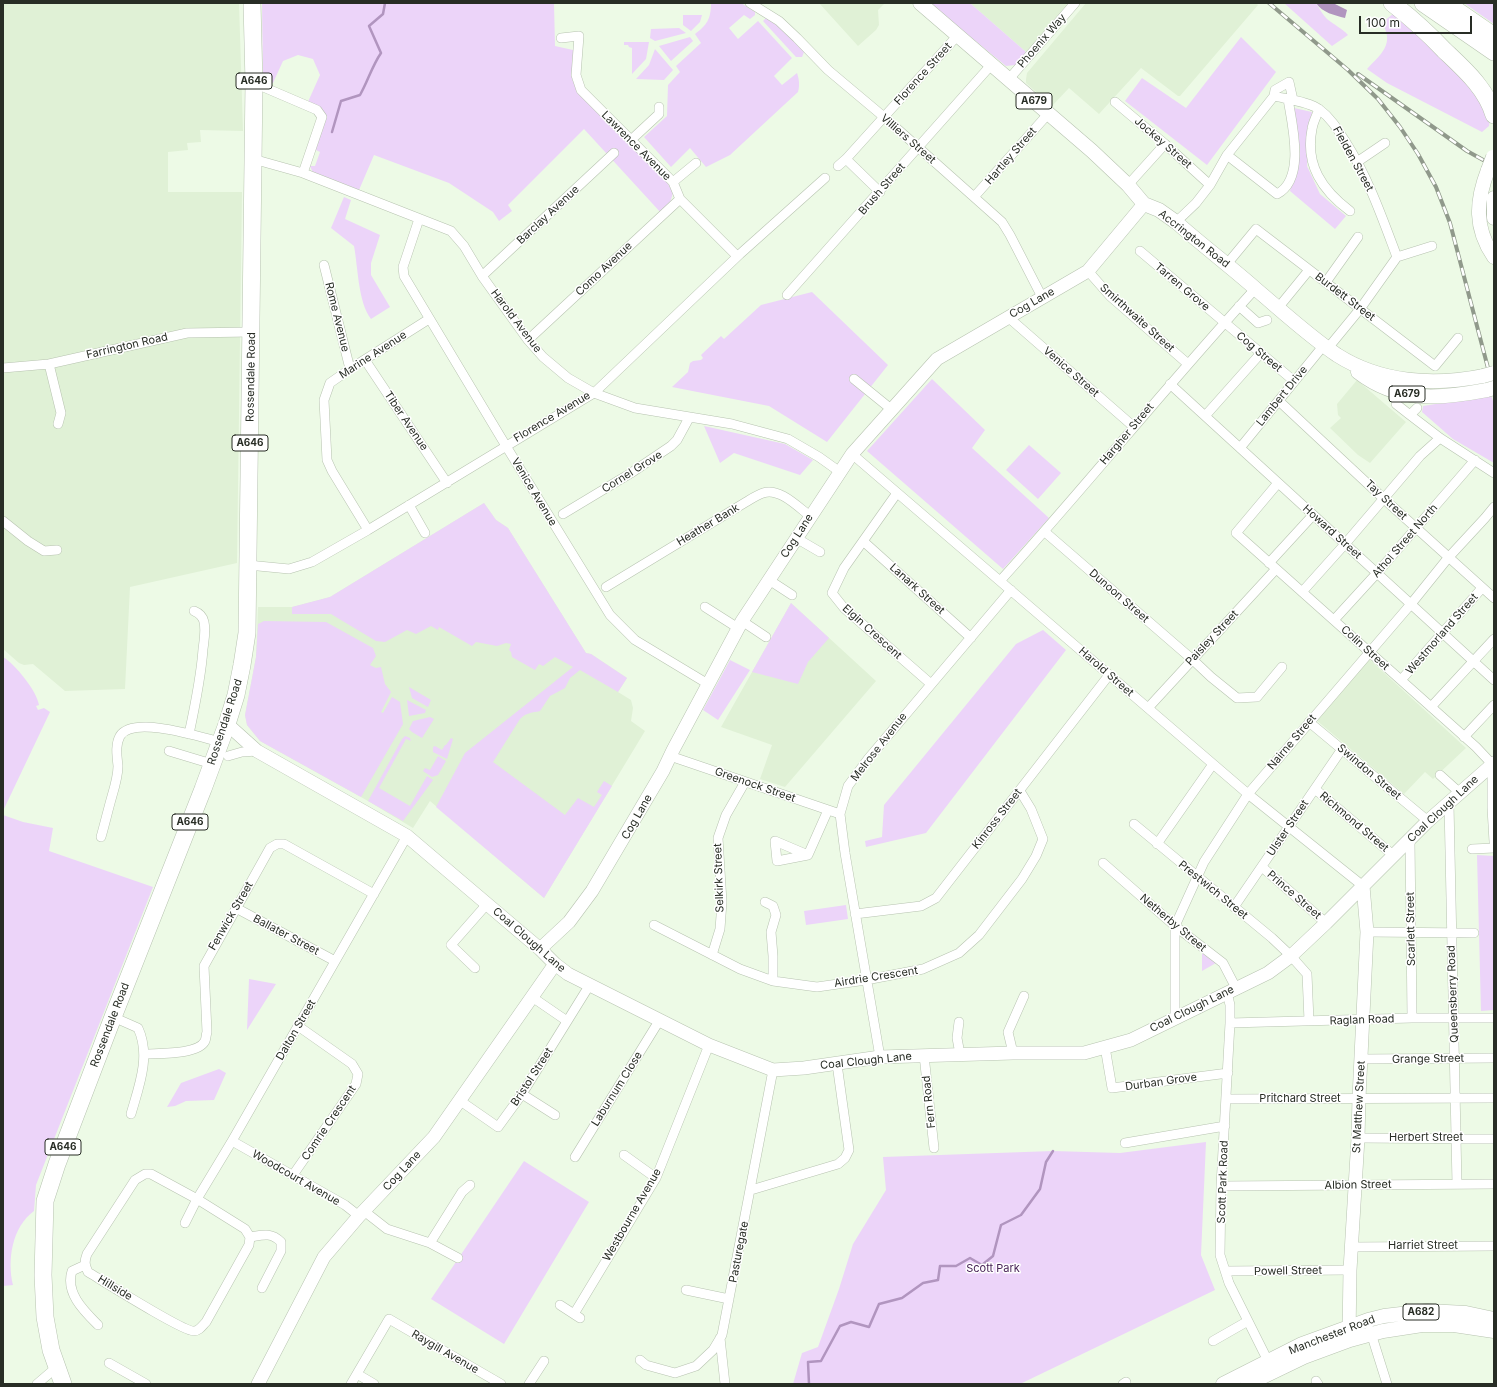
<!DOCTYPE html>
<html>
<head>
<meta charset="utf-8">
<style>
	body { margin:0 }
	#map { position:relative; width:1497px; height:1387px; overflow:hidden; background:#edfae6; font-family:Inter,sans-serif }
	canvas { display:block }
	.frame { position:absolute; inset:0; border:4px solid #282d25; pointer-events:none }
	.scale { position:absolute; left:1359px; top:16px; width:113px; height:18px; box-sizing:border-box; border:2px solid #282d25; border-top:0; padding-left:5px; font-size:12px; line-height:14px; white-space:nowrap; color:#282d25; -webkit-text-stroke:3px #fff; paint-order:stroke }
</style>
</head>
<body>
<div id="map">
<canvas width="1497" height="1387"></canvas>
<div class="frame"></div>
<div class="scale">100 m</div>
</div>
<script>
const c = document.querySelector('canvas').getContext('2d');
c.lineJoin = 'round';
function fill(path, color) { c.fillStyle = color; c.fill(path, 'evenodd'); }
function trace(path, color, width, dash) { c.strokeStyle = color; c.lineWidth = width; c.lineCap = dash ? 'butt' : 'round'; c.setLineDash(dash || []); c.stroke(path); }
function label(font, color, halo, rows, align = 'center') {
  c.font = font + ' Inter,sans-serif'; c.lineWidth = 3; c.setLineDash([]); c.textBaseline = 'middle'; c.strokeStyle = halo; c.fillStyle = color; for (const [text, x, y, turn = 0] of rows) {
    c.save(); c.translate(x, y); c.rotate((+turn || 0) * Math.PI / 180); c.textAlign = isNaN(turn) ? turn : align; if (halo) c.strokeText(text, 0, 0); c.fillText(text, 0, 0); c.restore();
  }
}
fill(new Path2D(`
	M 3,3 L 239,3 L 243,131 L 200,130 L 201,142 L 187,143 L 188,150 L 168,152 L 168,192 L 242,192 L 237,563 L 130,587 L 125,689 L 65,691 L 33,664 L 24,665 L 19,663 L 3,649 Z
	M 819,3 L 885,3 L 878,10 L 879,25 L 876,30 L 858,46 Z
	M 970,3 L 1068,3 L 1026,52 Z
	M 1086,3 L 1256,3 L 1258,5 L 1180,96 L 1178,96 L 1141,68 L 1099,114 L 1069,88 L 1052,106 L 1026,83 L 1026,79 L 1027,73 Z
	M 1357,380 L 1406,422 L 1370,463 L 1358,455 L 1330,428 L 1341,418 L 1338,415 L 1337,404 Z
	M 484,503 L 496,520 L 508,528 L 586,653 L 591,654 L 627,678 L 618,692 L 631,700 L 633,708 L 631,721 L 645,731 L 544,898 L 430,801 L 413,828 L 368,801 L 260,741 L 247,725 L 245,715 L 256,657 L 258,607 L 292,607 L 330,597 Z
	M 791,603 L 876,681 L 785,787 L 760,779 L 772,745 L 721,727 Z
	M 1369,659 L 1466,748 L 1433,779 L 1425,772 L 1404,794 L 1315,719 Z`), '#e0f1d6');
fill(new Path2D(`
	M 262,3 L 554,3 L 555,46 L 573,50 L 572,79 L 580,95 L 667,182 L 673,193 L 668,209 L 662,214 L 584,129 L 508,205 L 512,211 L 499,221 L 493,212 L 449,183 L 374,155 L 359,190 L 313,173 L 310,166 L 315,166 L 320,152 L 314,149 L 326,115 L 307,104 L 320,75 L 313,59 L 298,55 L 283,61 L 273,83 L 263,82 Z
	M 711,3 L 741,3 L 755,12 L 755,15 L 750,19 L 744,15 L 729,28 L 738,39 L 758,21 L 792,58 L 774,76 L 782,85 L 797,73 C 799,79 800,85 798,92 L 730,155 L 706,167 L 690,148 L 671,167 L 644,137 L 667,116 L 668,85 L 680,72 L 676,66 L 701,43 L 695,34 C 707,25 711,19 711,3 Z
	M 929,3 L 970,3 L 1026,52 L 1015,65 L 1006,66 Z
	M 1284,3 L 1316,3 C 1319,8 1323,15 1327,19 C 1334,25 1342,28 1348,35 L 1332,46 Z
	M 1464,3 L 1494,3 L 1494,24 Z
	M 1394,13 L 1429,44 L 1479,96 L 1490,119 L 1489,126 L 1482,132 L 1387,83 L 1367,69 C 1381,54 1395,44 1382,23 Z
	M 683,15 L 702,15 L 700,22 L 691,31 L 683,25 Z
	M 766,18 C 781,26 792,40 804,52 L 802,57 L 796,57 L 763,21 Z
	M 679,28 L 686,33 L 655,41 L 650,38 L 651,29 Z
	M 690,37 L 693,41 L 671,61 L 659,46 Z
	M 1241,37 L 1276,72 L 1207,165 L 1125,101 L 1142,78 L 1186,108 Z
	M 624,42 L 649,42 L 646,59 L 632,74 L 632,48 L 629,47 L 628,45 L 624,45 Z
	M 655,49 L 673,70 L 664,80 L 636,79 L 649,65 Z
	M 1294,108 L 1312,112 L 1307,166 L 1320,194 L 1346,216 L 1335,229 L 1290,191 L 1300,149 Z
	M 344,197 L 351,200 L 345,219 L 380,235 L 371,263 L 371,275 L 390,307 L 371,319 C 358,302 358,267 354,246 L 331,228 Z
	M 812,292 L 888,365 L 827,442 L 769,406 L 672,387 L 688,372 L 690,363 L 693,361 L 701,360 L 703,358 L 701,355 L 721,336 L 724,339 L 761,305 Z
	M 932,379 L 985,430 L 972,448 L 1049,518 L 1003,569 L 867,451 Z
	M 1491,395 L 1494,404 L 1494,463 L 1453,439 L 1422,412 L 1423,406 Z
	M 704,426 L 785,444 L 813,460 L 800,475 L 734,453 L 720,463 Z
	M 1029,445 L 1061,473 L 1038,499 L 1006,470 Z
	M 484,503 L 496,520 L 508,528 L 586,653 L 591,654 L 627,678 L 618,692 L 580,670 L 570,678 L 565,688 L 550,696 L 540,711 C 532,713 527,712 520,719 L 493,762 L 565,815 L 578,798 L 594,807 L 602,795 L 597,792 L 604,781 L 612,786 L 544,898 L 436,807 L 465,753 L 573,667 L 555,657 L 543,666 L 539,664 L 535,670 L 512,657 L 511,652 L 509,650 L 511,644 L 506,643 L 497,646 L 476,642 L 472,646 L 439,627 L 438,630 L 431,626 L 416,634 L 407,630 L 385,642 L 376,641 L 331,614 L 292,614 L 292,607 L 330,597 Z
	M 791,603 L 829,638 L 808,662 L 798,684 L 752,672 Z
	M 264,621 L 326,622 L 373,648 L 376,656 L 370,665 L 376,668 L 381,667 L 385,684 L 391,692 L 381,712 L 383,713 L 392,697 L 400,702 L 403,724 L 361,797 L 260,741 L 247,725 L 245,715 L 256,657 L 258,624 Z
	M 1043,630 L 1066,650 L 926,833 L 866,847 L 865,841 L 882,837 L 884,805 L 1016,644 Z
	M 3,657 C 15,664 37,691 39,705 L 36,706 L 38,710 L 44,708 L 50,712 L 3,811 Z
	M 730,660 L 750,670 L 718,720 L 703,710 Z
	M 409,687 L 431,700 L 428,707 L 412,698 Z
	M 407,700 L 426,710 L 425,713 L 409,716 Z
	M 430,717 L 434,719 L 422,738 L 412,732 L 409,729 L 413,721 Z
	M 405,736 L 410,738 L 411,741 L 406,739 L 379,788 L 410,806 L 427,776 L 433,780 L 403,821 L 368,801 L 402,739 Z
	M 451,738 L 453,739 L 447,759 L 433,752 L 433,747 L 435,746 L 442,750 L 445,745 L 446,745 Z
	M 438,756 L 446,761 L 438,775 L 432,777 L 423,771 L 425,768 L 430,770 Z
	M 3,815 L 23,822 L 53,828 L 49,851 L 153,887 L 36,1185 L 34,1211 C 12,1227 7,1260 13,1285 L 3,1286 Z
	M 1477,855 L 1494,856 L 1494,1010 L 1481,1011 Z
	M 846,905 L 848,919 L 806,925 L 804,911 Z
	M 1202,953 L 1216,963 L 1202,971 Z
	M 249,979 L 276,984 L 247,1030 Z
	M 219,1069 L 226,1073 L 214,1100 L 186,1101 L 175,1106 L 167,1107 L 181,1083 Z
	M 1206,1142 L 1201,1255 L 1215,1290 L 1020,1384 L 793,1384 L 802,1353 L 818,1347 L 839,1289 L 853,1244 L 886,1190 L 883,1157 L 1053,1151 L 1120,1153 Z
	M 524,1161 L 589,1202 L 504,1344 L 431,1299 Z`), '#ecd4f9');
fill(new Path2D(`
	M 1316,3 L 1333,3 L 1347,10 L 1345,18 C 1334,15 1323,13 1316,3 Z`), '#b195bf');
trace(new Path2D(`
	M 332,132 L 341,101 L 360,95 C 368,81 372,66 381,53 L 369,26 L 383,14 L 385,3
	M 809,1384 L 808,1362 L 821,1361 L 840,1326 L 851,1322 L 869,1327 L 879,1304 L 902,1298 L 923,1283 L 938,1280 L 940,1266 L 956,1266 L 970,1258 L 982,1265 L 993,1256 L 1001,1225 L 1021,1215 L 1040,1189 L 1046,1162 L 1053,1151`), '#b195bf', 2.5);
const street = new Path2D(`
	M 750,3 L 779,21 L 797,38 L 828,70 L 884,117 L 1002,222 L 1010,235 L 1042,297
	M 561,38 L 579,36 L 576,75 L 581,90 L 673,182 L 680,199 L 737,256
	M 1009,79 L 1075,3
	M 254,83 L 317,110 L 322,117 L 303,173
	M 1274,96 C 1286,99 1311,102 1320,110 C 1331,118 1338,130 1345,141 C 1368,177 1382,217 1397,257
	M 1115,102 L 1165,144 L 1210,185
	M 1319,109 C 1317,115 1313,122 1312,129 C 1305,165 1322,190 1350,211
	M 631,140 L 659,114 L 659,107
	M 1227,155 L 1277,194 C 1306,179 1292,124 1288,99
	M 253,159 L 303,173 L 451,231 L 464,246 L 482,276 L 528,340 L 543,357 L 568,378 L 594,393 L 635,408 L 732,424 L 788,439 L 819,457 L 840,472
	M 846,159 L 880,192
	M 1357,162 L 1385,143
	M 838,166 L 846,159 L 958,35
	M 673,182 L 696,163
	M 1128,185 L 1165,144
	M 974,197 L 1048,114
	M 419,219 L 403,267 L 404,276 L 506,446 L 610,615 L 635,640 L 708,684
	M 1176,222 L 1196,203 L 1210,185 L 1227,155 L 1274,96 L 1275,90 L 1289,82 L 1293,100
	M 1140,251 L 1294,381
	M 1227,264 L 1256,229 L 1435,366 L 1458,338
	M 324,265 L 350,369
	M 1088,271 L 1110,296 L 1188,364
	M 482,276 L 614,153
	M 1326,282 L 1358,237
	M 787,295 L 992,64
	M 1239,306 L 1258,323 L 1267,320
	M 1278,308 L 1309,270
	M 1008,317 L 1134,427
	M 528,340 L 680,199
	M 1328,348 L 1360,309 L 1397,257 L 1432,246
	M 365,360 L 447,483
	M 49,364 L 61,413 L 58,424
	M 3,368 L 49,364 L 187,333 L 251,332
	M 854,379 L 891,409
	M 1170,384 L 1494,680
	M 1279,401 L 1384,499 L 1494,598
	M 1396,404 L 1410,415 L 1417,408
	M 1410,415 L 1440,438 L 1494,473
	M 1205,416 L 1261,353
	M 1240,448 L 1324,345
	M 852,454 L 1248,794 L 1363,886
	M 1278,483 L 1236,533 L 1476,747 L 1492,764 L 1492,808 L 1494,842
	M 897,493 L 844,568 L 832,593 L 844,608 L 931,684
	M 409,505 L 425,533
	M 563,514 L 631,473 L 671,446 L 677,440 L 689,418
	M 3,521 L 28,541 L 44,551 L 57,550
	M 368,530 L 332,471 L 327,460 L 324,400 L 330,383 L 350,369 L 429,319
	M 1045,532 L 1193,660 L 1211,677 L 1237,698 L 1257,697 L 1282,667
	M 796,538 L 820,552
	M 863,541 L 971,638
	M 1269,563 L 1313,515
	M 248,565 L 289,569 L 312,562 L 368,530 L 594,393 L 740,254 L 825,178
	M 769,580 L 792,595
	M 1000,581 C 1087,485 1168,384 1256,288
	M 606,587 L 746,502 C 751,499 757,495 763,493 C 779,487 798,507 810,516
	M 1302,592 L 1345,544 L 1420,456 L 1440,438
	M 705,607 L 738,628
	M 1334,620 L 1377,573 L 1475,460
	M 742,621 L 766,637
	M 1401,680 L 1482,588
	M 1431,707 L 1494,639
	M 1148,708 L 1276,569
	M 1309,722 L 1428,821
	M 189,734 C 195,706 201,678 203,649 C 204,641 206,631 204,622 C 203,617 199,613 194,611
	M 1464,737 L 1494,705
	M 169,751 L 212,764
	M 228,756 L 242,752 L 257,751
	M 670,756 L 840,814
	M 1440,775 L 1460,793
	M 1315,789 L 1393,855
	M 1449,804 L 1457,1184
	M 1134,824 L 1272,938 L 1291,956 L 1307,974 L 1309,1021
	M 101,837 C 105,823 108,810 112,796 C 115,786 118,776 118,766 C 117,756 115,745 120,736 C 133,715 200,737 220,742
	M 1410,840 L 1412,1018
	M 1157,844 L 1213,764
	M 1472,849 L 1494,848
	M 808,855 L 775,841 L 777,861 L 808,855 L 828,810
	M 1103,863 L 1175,926 L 1223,963 L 1236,988
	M 1262,867 L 1326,923
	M 765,902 L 773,906 L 776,915 L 771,932 L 773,956 L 773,981
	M 1234,907 L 1342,749
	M 236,908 L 335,961
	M 855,914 L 921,906 L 936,898 L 1109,675
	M 654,925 L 740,969 L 773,981 L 817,987 L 866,980 L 923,969 L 959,953 L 979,935 L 1022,879 L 1036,856 L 1043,839 L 1031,809 L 1020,791
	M 1367,932 L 1474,933
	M 712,955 L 720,929 L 722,902 L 718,838 L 726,815 L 745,782
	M 475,968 L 451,945 L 487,904
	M 1227,992 L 1230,1005 L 1230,1023 L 1221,1186 L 1220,1255 L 1229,1283 L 1268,1361
	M 532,997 L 567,1021
	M 113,1017 L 138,1028 C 151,1056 139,1086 131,1114
	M 1175,1018 L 1175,926 L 1204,862 L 1248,794 L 1411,604 L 1448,558 L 1485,518 L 1494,507
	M 959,1022 L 957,1038 L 960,1054
	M 1230,1023 L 1412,1018 L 1494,1018
	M 1105,1047 L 1112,1088 L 1228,1073
	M 1013,1053 L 1008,1032 L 1024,996
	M 145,1054 C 159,1053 198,1055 205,1041 C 206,1039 206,1035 207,1032 L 204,966 L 270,848 L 277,844 L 284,844 L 374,894
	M 924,1055 L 934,1148
	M 880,1057 L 845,853 L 840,814 L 848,786 L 868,759 L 1011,590
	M 1362,1059 L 1494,1058
	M 522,1094 L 555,1115
	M 1227,1099 L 1494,1098
	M 459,1100 L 498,1127 L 522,1094 L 589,986
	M 1358,1138 L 1494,1139
	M 232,1141 L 345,1205 L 359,1216
	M 1125,1143 L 1225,1126
	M 624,1155 L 656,1178
	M 575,1157 L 659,1021
	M 145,1174 L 151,1174 L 197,1199 L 245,1229 L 250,1237 L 249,1245 L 206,1322 C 202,1326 199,1331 194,1331 C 184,1332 103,1281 88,1272 C 85,1265 84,1262 87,1254 L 135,1180 Z
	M 293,1175 L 356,1084 L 358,1074 L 352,1064 L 298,1026
	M 1221,1186 L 1494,1184
	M 751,1190 L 838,1164 L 845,1158 L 849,1150 L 837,1064
	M 364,1211 L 387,1229 L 430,1243 L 458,1258
	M 185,1223 L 197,1199 L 232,1141 L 407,836
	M 250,1237 C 263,1235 271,1232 281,1242 L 281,1251 L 262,1288
	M 430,1243 L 462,1192 L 470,1185
	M 1351,1247 L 1494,1246
	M 85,1265 L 72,1271 C 65,1293 84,1311 98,1325
	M 1225,1271 L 1350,1270
	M 686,1290 L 729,1299
	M 560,1305 L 580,1318
	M 574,1314 L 656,1178 L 709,1045
	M 1370,1330 L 1387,1384
	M 720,1338 L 725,1384
	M 1213,1341 L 1248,1321
	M 640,1360 L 646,1365 L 675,1373 L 696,1366 L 713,1350 L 722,1335 L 773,1070
	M 109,1363 L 146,1384
	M 357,1374 L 374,1384
	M 1316,1381 L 1318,1384
	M 37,1384 L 58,1366
	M 351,1384 L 389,1319 L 501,1384
	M 529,1384 L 544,1361
	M 1123,1384 L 1126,1382`);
const secondary = new Path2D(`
	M 227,724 L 257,751 L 407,836 L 540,949 L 555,964 L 568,974 L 709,1045 L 773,1070 L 804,1068 L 880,1057 L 1013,1053 L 1084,1053 L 1131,1040 L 1268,973 L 1291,956 L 1326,923 L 1428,821 L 1494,763
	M 540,949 L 569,922 L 592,891 L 663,771 L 673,750 L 742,621 L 852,454 L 937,359 L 1088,271 L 1144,204
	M 1349,1336 L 1350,1270 L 1358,1138 L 1359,1098 L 1367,932 L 1363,886
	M 258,1384 L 324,1257 L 359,1216 L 434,1137 L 555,964`);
const primary = new Path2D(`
	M 920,3 L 1092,151 L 1128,185 L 1144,204 L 1159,210 L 1176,222 C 1202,245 1231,267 1257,290 C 1283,312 1309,336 1337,355 C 1381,383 1434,386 1483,376
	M 1488,170 C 1476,201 1474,228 1494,257
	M 1494,198 L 1494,218
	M 1358,372 C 1398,403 1440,399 1487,390
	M 1223,1384 L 1302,1344 L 1368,1320 L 1384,1316 L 1427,1311 L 1466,1313 L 1494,1319
	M 1248,1384 L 1304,1357 L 1350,1340 L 1383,1331 L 1422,1325 L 1454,1325 L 1494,1331`);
const highway = new Path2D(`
	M 1392,3 C 1410,17 1428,33 1444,50 C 1464,69 1486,88 1494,115
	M 1423,3 L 1494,52
	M 1446,3 L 1494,36
	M 63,1384 L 51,1350 L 45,1317 L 43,1275 L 45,1201 L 57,1164 L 113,1017 L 203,789 L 227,724 L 236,695 L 242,665 L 247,633 L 254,83 L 252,3`);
trace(street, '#b7c3b0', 10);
trace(secondary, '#b7c3b0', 14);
trace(primary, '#b7c3b0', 15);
trace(highway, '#b7c3b0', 18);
trace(street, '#fff', 9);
trace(secondary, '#fff', 13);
trace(primary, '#fff', 14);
trace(highway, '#fff', 17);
const rail = new Path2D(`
	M 1269,3 L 1348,70 L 1378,99 L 1400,127 L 1418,154 L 1436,187 L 1450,223 L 1494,391
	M 1358,74 L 1467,151 L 1494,166`);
trace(rail, '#90998b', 4);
trace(rail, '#fff', 2.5, [8]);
const primaryBridge = new Path2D(`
	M 1488,170 L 1493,157
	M 1483,376 L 1494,373
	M 1487,390 L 1494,388`);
trace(primaryBridge, '#b7c3b0', 15, []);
trace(primaryBridge, '#fff', 14);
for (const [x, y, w] of [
	[254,81,36],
	[1034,101,36],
	[1407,394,36],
	[250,443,36],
	[190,822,36],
	[63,1147,36],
	[1421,1312,36]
]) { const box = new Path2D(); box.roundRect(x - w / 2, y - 8, w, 16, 3); c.fillStyle = '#fff'; c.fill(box); trace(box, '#282d25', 1); }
label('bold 10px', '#282d25', null, [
	["A646",254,81],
	["A679",1034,101],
	["A679",1407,394],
	["A646",250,443],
	["A646",190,822],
	["A646",63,1147],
	["A682",1421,1312]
]);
label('11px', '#282d25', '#fff', [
	["Phoenix Way",1042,41,-49],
	["Florence Street",923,74,-48],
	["Villiers Street",908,139,41],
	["Jockey Street",1163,143,41],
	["Lawrence Avenue",636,146,45],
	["Hartley Street",1011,156,-49],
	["Fielden Street",1353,159,61],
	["Brush Street",882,189,-49],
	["Barclay Avenue",548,215,-43],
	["Accrington Road",1194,239,38],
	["Como Avenue",604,269,-43],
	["Tarren Grove",1182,287,40],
	["Burdett Street",1345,297,37],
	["Cog Lane",1032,303,-30],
	["Rome Avenue",337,317,76],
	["Smirthwaite Street",1137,318,42],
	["Harold Avenue",516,321,53],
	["Farrington Road",127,346,-13],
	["Cog Street",1259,352,40],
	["Marine Avenue",373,355,-33],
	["Venice Street",1071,372,41],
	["Rossendale Road",251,377,-89],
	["Lambert Drive",1282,396,-51],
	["Florence Avenue",552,417,-31],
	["Tiber Avenue",406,421,56],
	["Hargher Street",1127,434,-50],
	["Cornel Grove",632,472,-32],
	["Venice Avenue",534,492,59],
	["Tay Street",1386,500,43],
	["Heather Bank",708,525,-31],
	["Howard Street",1332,532,42],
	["Cog Lane",797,536,-57],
	["Athol Street North",1405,541,-49],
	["Lanark Street",917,589,42],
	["Dunoon Street",1119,596,41],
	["Elgin Crescent",872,632,42],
	["Westmorland Street",1442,634,-49],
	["Paisley Street",1212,638,-47],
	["Colin Street",1365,648,42],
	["Harold Street",1106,672,41],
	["Rossendale Road",225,722,-72],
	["Nairne Street",1292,742,-50],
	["Melrose Avenue",879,747,-52],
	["Swindon Street",1369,772,40],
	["Greenock Street",755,785,19],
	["Coal Clough Lane",1443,809,-43],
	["Cog Lane",637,817,-60],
	["Kinross Street",997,819,-52],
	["Richmond Street",1354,822,40],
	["Ulster Street",1288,828,-56],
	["Selkirk Street",719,878,-92],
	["Prestwich Street",1213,890,39],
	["Prince Street",1294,895,41],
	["Fenwick Street",231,916,-60],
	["Netherby Street",1173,923,40],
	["Scarlett Street",1411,929,-91],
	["Ballater Street",286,935,28],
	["Coal Clough Lane",529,940,41],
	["Airdrie Crescent",876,977,-9],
	["Queensberry Road",1453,994,-92],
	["Coal Clough Lane",1192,1009,-26],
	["Raglan Road",1362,1020,-2],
	["Rossendale Road",110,1025,-69],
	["Dalton Street",296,1030,-60],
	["Grange Street",1428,1059,-1],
	["Coal Clough Lane",866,1061,-6],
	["Bristol Street",532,1077,-57],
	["Durban Grove",1161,1082,-8],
	["Laburnum Close",617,1089,-58],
	["Pritchard Street",1300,1099],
	["Fern Road",929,1102,-96],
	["St Matthew Street",1359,1107,-87],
	["Comrie Crescent",329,1123,-56],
	["Herbert Street",1426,1138],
	["Cog Lane",402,1171,-47],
	["Woodcourt Avenue",296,1178,30],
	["Scott Park Road",1223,1182,-88],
	["Albion Street",1358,1185,-1],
	["Westbourne Avenue",632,1215,-60],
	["Harriet Street",1423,1246],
	["Pasturegate",739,1252,-79],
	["Powell Street",1288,1271,-1],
	["Hillside",115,1288,31],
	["Manchester Road",1332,1335,-21],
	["Raygill Avenue",445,1352,30]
]);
label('11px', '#482357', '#fff', [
	["Scott Park",993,1269]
]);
</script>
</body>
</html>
